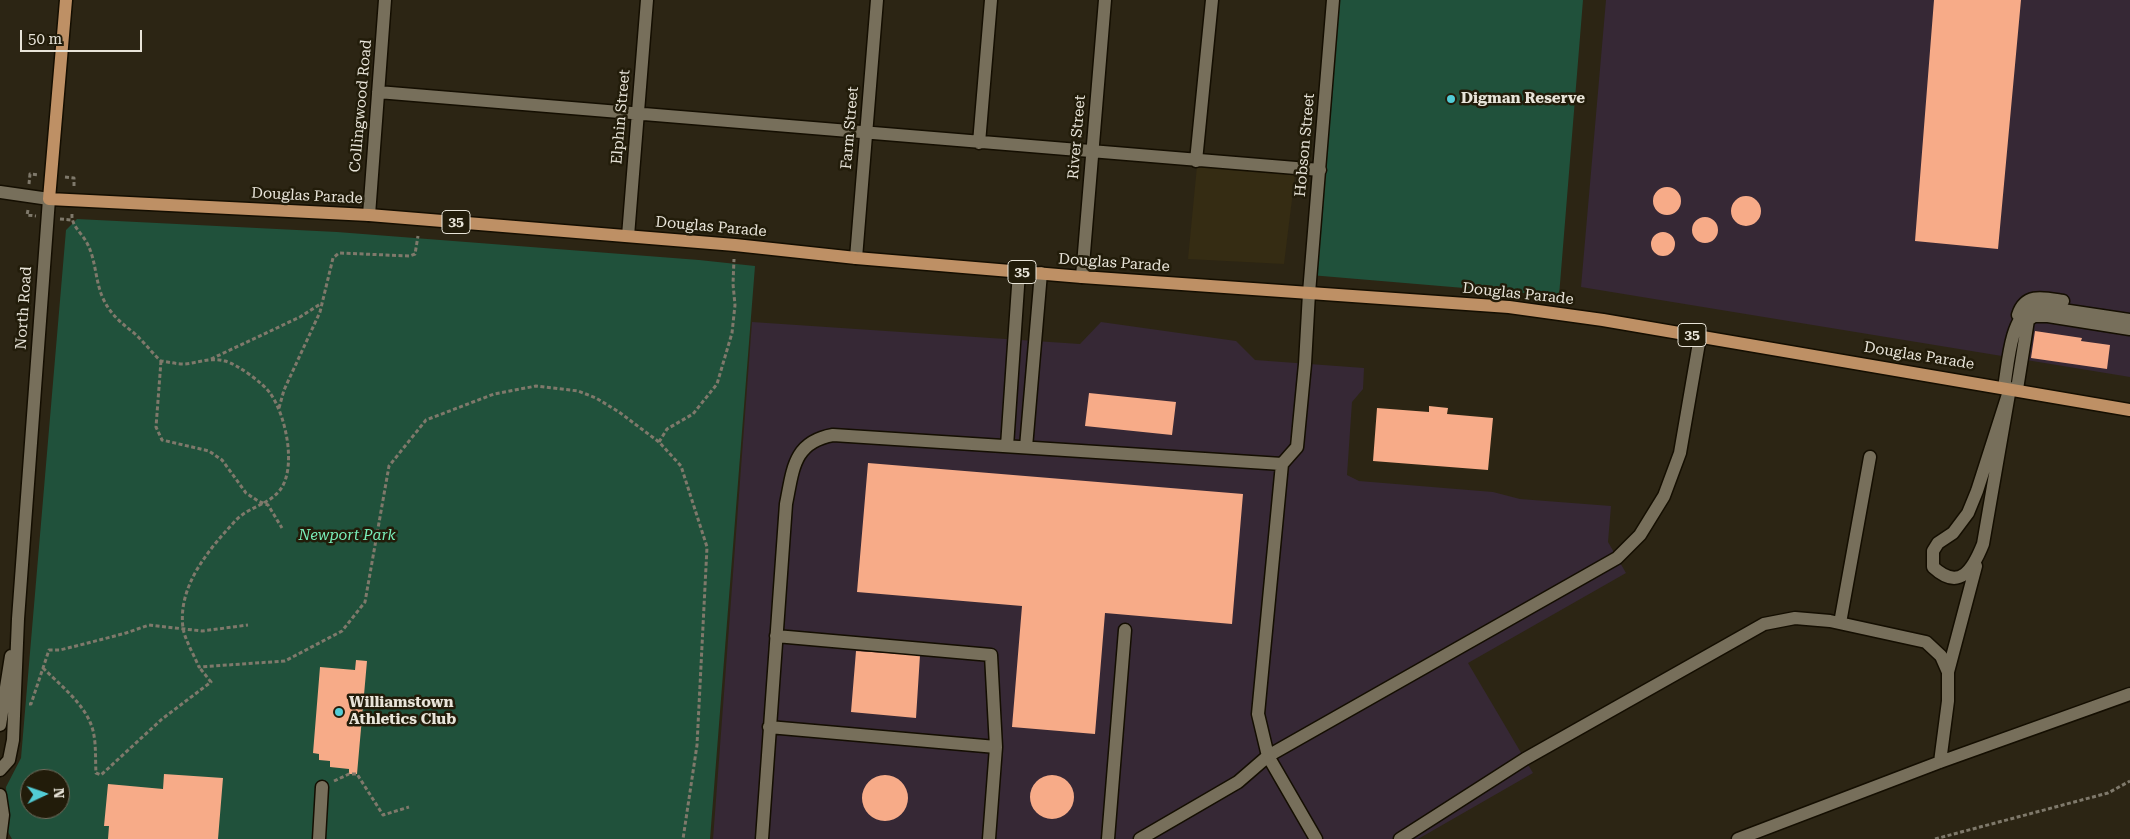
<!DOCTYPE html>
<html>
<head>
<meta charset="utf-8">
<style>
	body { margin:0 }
	#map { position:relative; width:2130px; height:839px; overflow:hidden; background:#2c2514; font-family:"Roboto Serif",serif }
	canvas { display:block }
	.north { position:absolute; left:20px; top:769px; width:50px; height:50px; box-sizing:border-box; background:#221c0a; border:1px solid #716c5d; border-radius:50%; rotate:87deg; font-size:14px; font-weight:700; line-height:20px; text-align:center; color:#e8e4d9 }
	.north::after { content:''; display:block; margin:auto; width:18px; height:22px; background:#52ccd6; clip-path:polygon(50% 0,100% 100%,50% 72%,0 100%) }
	.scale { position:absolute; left:20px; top:30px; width:122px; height:22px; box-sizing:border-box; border:2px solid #e8e4d9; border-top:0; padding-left:6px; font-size:15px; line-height:18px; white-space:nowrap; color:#e8e4d9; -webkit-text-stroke:4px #221c0a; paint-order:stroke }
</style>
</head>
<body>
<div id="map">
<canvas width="2130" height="839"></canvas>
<div class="north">N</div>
<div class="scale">50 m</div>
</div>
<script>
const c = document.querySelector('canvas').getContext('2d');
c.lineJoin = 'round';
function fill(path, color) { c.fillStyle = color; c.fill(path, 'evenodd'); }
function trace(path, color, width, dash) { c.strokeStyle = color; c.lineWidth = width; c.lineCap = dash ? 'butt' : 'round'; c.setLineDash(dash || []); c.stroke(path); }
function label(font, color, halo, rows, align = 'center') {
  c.font = font + ' "Roboto Serif",serif'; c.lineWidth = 5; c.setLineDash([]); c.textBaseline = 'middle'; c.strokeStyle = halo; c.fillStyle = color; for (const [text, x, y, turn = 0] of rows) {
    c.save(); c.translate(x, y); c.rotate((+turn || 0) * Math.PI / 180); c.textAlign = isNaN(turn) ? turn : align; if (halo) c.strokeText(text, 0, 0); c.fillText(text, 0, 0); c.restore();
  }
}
fill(new Path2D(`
	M 1197,166 L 1295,175 L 1284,264 L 1188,259 Z`), '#352c13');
fill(new Path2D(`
	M 1606,0 L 2130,0 L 2130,377 L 1581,287 Z
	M 752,322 L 1080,344 L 1101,322 L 1236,341 L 1255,360 L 1364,368 L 1363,389 L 1352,402 L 1347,475 L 1359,481 L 1493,492 L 1520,499 L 1611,506 L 1608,542 L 1626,573 L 1468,663 L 1533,773 L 1418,839 L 713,839 Z`), '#362835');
fill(new Path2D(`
	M 1333,0 L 1583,0 L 1559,296 L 1310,275 Z
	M 77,219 L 337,232 L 699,260 L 755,266 L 710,839 L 12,839 L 8,832 L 6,787 L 21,758 L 66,230 ZM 30,779 L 60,779 L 60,809 L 30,809 Z`), '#20513b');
fill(new Path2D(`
	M 1934,0 L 2021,0 L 1998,249 L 1915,241 Z
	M1653 201a14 14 0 1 1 28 0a14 14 0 1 1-28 0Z
	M1731 211a15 15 0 1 1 30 0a15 15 0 1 1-30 0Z
	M1692 230a13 13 0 1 1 26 0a13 13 0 1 1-26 0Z
	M1651 244a12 12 0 1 1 24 0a12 12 0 1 1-24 0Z
	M 2035,331 L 2082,338 L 2081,341 L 2110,345 L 2107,369 L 2031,358 Z
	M 1089,393 L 1176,402 L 1172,435 L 1085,426 Z
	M 1429,406 L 1448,408 L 1447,414 L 1493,418 L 1488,470 L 1373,461 L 1377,408 L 1429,412 Z
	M 868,463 L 1243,494 L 1232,624 L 1105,613 L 1095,734 L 1012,727 L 1022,606 L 857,592 Z
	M 856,651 L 920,655 L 916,718 L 851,712 Z
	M 356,660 L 367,661 L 357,774 L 349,774 L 349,769 L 330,767 L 330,761 L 319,760 L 319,754 L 313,753 L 320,667 L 355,670 Z
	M 164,774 L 223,778 L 218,839 L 108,839 L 109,826 L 104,826 L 108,784 L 163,789 Z
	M862 798a23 23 0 1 1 46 0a23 23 0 1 1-46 0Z
	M1030 797a22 22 0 1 1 44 0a22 22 0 1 1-44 0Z`), '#f7ab88');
const minor = new Path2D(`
	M 378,92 L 1320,170
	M 979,143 L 991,0
	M 1196,161 L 1212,0
	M 0,192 L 49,199 L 18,619 L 13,740 L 9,760 L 0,770
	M 369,215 L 385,0
	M 628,236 L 647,0
	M 856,258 L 877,0
	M 1082,277 L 1105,0
	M 2018,315 C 2025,292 2045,298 2063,301
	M 2004,387 C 2008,366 2010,320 2030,309 C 2036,306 2043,307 2049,308 L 2130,320
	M 2010,388 L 1983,544 C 1973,569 1960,592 1933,567 L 1933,551 L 1938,543 L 1953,533 L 1968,513 L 1977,491 Z
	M 2017,389 L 2028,320 L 2034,316 L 2048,316 L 2130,329
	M 1007,446 L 1019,272
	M 1026,447 L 1041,273
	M 1840,623 L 1870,457
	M 776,636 L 991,655 L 996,747
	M 1948,672 L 1976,566
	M 0,725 L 11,656
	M 769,727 L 996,747 L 989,839
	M 0,795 L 3,815 L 0,839
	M 319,839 L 322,787
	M 762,839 L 786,504 C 793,470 793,442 833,435 L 1282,464
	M 1108,839 L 1125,630
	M 1140,839 L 1238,782 L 1268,756 L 1617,558 L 1640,535 L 1664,496 L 1680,453 L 1700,337
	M 1316,839 L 1268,756 L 1258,714 L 1282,464 L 1297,447 L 1305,364 L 1309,293 L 1333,0
	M 1400,839 L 1525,759 L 1764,624 L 1795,618 L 1830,621 L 1926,642 L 1941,656 L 1948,672 L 1948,701 L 1940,762
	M 1738,839 L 1940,762 L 2130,694`);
const major = new Path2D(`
	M 66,0 L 49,199 L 369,215 L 735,245 L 856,258 L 1082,277 L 1509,307 L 1603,320 L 2130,410`);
trace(minor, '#140e01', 15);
trace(major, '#140e01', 15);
trace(new Path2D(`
	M 65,177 L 74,178 L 74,187
	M 29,184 L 30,174 L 39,175
	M 28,210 L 27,215 L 36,216
	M 72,214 C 71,226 82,233 87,243 C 96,260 95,279 102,296 C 109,313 120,322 134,333 C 144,342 152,353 161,361 C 169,362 176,364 184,364 C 198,363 210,357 225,361 C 237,364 263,383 270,393 C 286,415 297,468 280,490 C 270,503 254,506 242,515 C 236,519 231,526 226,531 C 203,557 178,590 183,628 C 185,640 194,655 199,667 L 285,661 L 342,631 L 365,602 L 389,466 L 426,420 L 494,394 L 536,386 L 578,391 L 596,398 L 619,412 L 659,442 L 681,466 L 707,547 L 697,745 L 683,839
	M 60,219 L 71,220
	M 211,359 L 300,317 L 322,303
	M 161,361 L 156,427 L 162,440 L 209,451 L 222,460 L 246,493 L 258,501 L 268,505 L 282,528
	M 279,408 L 284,390 L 320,312 L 333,258 L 339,253 L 410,256 L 415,254 L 418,236
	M 659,442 L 667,429 L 693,414 L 717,384 L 732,333 L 735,305 L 733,284 L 734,259
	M 43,668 C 59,684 81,701 90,722 C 97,737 95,757 96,773 L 101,775 L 162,719 L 211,682 L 199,667
	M 29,704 L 31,704 L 49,650 L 60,650 L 84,644 L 126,633 L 149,625 L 202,631 L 248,625
	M 334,781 L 349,774 L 357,774 L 383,815 L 409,807
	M 1935,839 L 2108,793 L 2130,781`), '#7f796b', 3, [4, 2.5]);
trace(minor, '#776f5b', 12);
trace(major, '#be9065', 12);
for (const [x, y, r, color] of [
	[1451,99,5,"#52ccd6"],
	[339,712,5,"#52ccd6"]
]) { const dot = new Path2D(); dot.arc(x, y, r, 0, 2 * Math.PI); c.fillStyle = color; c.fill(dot); trace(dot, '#221c0a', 2); }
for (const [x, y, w] of [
	[456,222,28],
	[1022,272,28],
	[1692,335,28]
]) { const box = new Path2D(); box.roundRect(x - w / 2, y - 11.5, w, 23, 4); c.fillStyle = '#221c0a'; c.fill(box); trace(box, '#e8e4d9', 1); }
label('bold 14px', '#e8e4d9', null, [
	["35",456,222],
	["35",1022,272],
	["35",1692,335]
]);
label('bold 15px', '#e8e4d9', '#221c0a', [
	["Digman Reserve",1461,99],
	["Williamstown",349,703],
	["Athletics Club",349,720]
], 'left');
label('15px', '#e8e4d9', '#221c0a', [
	["Collingwood Road",361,106,-85],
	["Elphin Street",621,117,-85],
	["Farm Street",850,128,-85],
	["River Street",1077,137,-85],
	["Hobson Street",1305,145,-85],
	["Douglas Parade",307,196,3],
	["Douglas Parade",711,227,5],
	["Douglas Parade",1114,263,4],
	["Douglas Parade",1518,294,6],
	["North Road",24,308,-86],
	["Douglas Parade",1919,356,9]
]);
label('italic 15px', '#79eeb9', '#221c0a', [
	["Newport Park",347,536]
]);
</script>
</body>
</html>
